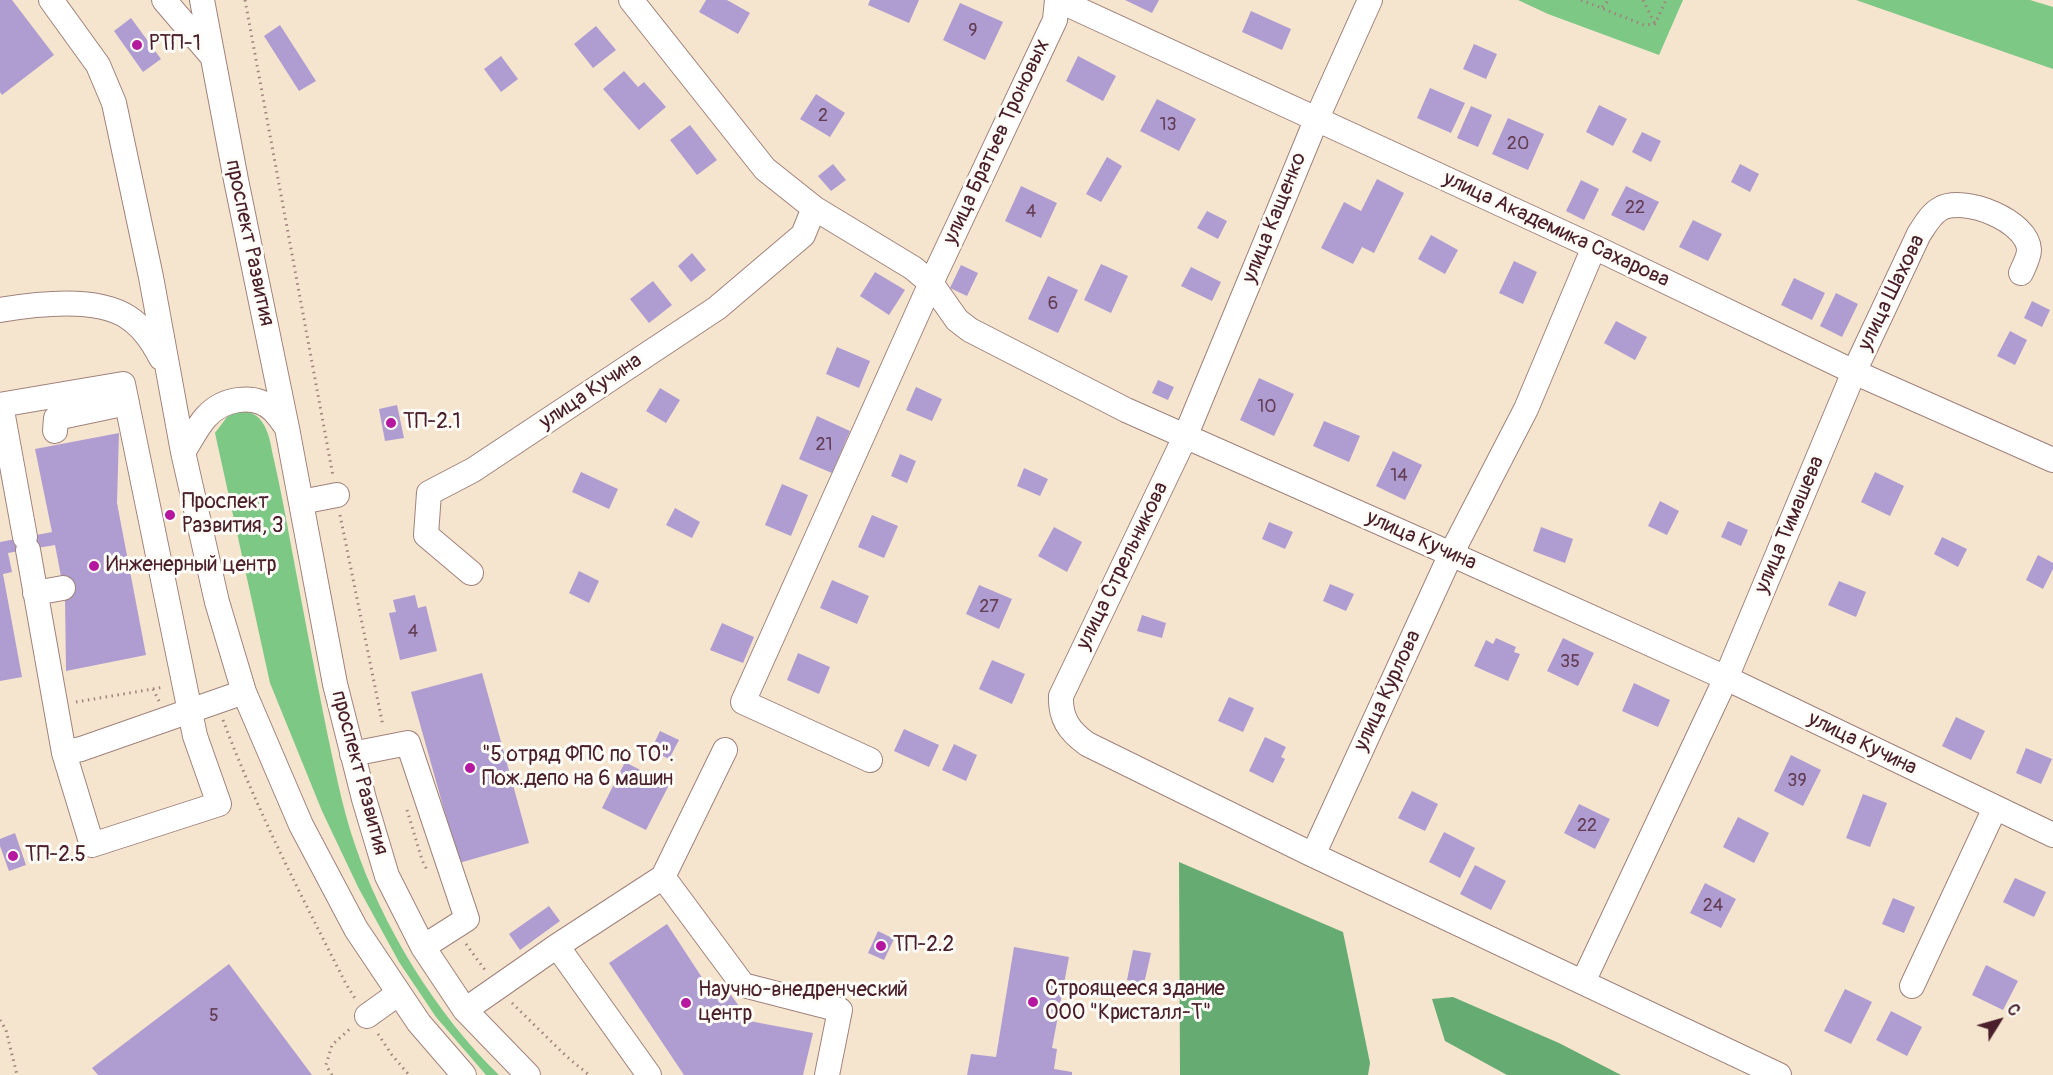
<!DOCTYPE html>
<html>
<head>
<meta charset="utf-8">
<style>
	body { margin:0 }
	#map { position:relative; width:2053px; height:1075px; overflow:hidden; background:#f6e5ce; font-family:Pangolin,sans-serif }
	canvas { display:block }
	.north { position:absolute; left:1969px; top:991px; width:60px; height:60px; -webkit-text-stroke:4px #fdfcf7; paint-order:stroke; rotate:53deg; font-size:16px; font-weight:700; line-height:24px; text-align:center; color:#4a1f2b }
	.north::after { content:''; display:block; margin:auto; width:21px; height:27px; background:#4a1f2b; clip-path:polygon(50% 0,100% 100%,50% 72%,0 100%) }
</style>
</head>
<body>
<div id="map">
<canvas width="2053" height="1075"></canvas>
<div class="north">С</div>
</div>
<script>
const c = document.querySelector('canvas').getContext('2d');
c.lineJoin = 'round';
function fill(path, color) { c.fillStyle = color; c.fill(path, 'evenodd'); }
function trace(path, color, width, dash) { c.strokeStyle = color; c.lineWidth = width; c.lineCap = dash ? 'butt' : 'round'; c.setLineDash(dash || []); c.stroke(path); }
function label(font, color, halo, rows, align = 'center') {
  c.font = font + ' Pangolin,sans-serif'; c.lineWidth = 6; c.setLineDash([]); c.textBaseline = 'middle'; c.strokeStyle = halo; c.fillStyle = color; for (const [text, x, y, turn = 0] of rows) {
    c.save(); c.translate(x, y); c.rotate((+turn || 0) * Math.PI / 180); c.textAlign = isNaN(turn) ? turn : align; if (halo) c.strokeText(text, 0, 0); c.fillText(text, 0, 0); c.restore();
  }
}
fill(new Path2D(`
	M 1518,0 L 1683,0 L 1659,55 L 1548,14 Z
	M 1856,0 L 2030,0 L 2053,7 L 2053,69 Z
	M 238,411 C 250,411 258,414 264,425 C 270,435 271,448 274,460 C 280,486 285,513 290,540 C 302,604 314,668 327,732 C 335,769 342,806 354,842 C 382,926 436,1014 499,1075 L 486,1075 L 436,1017 L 399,962 L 358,887 L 322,811 L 270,683 L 215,433 L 227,417 Z`), '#7dc885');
fill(new Path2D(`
	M 1179,862 L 1343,932 L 1370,1063 L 1368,1075 L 1180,1075 Z
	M 1453,997 L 1559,1043 L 1621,1075 L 1507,1075 L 1445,1041 L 1432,999 Z`), '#66ac72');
fill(new Path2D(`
	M 0,0 L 12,0 L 54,55 L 2,95 L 0,92 Z
	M 706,0 L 727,0 L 750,13 L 738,34 L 699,12 Z
	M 870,0 L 919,0 L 909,23 L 868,5 Z
	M 1125,0 L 1159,0 L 1152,13 Z
	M 960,3 L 1003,22 L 985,60 L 943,40 Z
	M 1251,11 L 1291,29 L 1282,50 L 1242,32 Z
	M 131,18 L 161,59 L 143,72 L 114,31 Z
	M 280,25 L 316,81 L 299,91 L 264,36 Z
	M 596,26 L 616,50 L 593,68 L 574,44 Z
	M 1474,44 L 1497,54 L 1486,79 L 1463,69 Z
	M 501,56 L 518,79 L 501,92 L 484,69 Z
	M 1078,56 L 1116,76 L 1103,101 L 1066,81 Z
	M 624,71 L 638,87 L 644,82 L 666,107 L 639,130 L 603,89 Z
	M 1430,88 L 1465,103 L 1451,133 L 1417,118 Z
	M 816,94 L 845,113 L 830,137 L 800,119 Z
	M 1157,99 L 1196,119 L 1179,151 L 1140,131 Z
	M 1599,105 L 1627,119 L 1613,146 L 1586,132 Z
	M 1471,106 L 1492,115 L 1478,147 L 1457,138 Z
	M 1508,118 L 1544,134 L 1528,170 L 1492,154 Z
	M 690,125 L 717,160 L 697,175 L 670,140 Z
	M 1642,132 L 1661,141 L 1651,162 L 1632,152 Z
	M 1107,157 L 1122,166 L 1101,202 L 1086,194 Z
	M 833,164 L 846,180 L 831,191 L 818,176 Z
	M 1740,164 L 1759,174 L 1750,192 L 1731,182 Z
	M 1377,179 L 1404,193 L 1374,253 L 1362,247 L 1353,264 L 1321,248 L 1344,202 L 1361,211 Z
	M 1581,180 L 1599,189 L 1584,220 L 1566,211 Z
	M 1021,186 L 1057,203 L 1041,238 L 1005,221 Z
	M 1626,186 L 1659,202 L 1644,231 L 1611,215 Z
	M 1207,211 L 1227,221 L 1218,239 L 1197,228 Z
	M 1693,220 L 1722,234 L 1708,261 L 1679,247 Z
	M 1431,235 L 1458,250 L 1445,274 L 1418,259 Z
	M 692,253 L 706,270 L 691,282 L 678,266 Z
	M 1514,261 L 1537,272 L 1523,304 L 1499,293 Z
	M 1101,264 L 1128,276 L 1111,313 L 1084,300 Z
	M 961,265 L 978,273 L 967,296 L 950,288 Z
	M 1191,267 L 1221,282 L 1212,301 L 1181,286 Z
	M 875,272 L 905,290 L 889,315 L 860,296 Z
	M 1048,276 L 1078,290 L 1058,333 L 1028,319 Z
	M 1794,278 L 1825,293 L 1812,320 L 1781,305 Z
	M 653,281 L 672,305 L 649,323 L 630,299 Z
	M 1836,293 L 1858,304 L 1842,337 L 1820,326 Z
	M 2032,301 L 2050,310 L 2042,327 L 2024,318 Z
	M 1616,321 L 1647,337 L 1635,360 L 1604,343 Z
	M 2010,331 L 2027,340 L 2015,365 L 1997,356 Z
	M 837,347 L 870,361 L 859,388 L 826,374 Z
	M 1259,378 L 1294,394 L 1274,436 L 1240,420 Z
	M 1158,380 L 1174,387 L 1168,400 L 1152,393 Z
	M 916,387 L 942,399 L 932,421 L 906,410 Z
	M 660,388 L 680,400 L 666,423 L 646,411 Z
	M 397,405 L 404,438 L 385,441 L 379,409 Z
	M 817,416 L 850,431 L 832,473 L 799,459 Z
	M 1324,421 L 1360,436 L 1349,462 L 1313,446 Z
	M 119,433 L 117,503 L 146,655 L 66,671 L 65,597 L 55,545 L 8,553 L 12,572 L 3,574 L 22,677 L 0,681 L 0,542 L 52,532 L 35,449 Z
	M 1393,451 L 1422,465 L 1405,500 L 1376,486 Z
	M 900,454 L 916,461 L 907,483 L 891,476 Z
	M 1024,468 L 1048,479 L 1040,496 L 1017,486 Z
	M 581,472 L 618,489 L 609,509 L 572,492 Z
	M 1875,472 L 1904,486 L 1890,516 L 1861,502 Z
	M 782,484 L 808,495 L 791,536 L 765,525 Z
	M 1660,501 L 1679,511 L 1667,535 L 1648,526 Z
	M 675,508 L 700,522 L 692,538 L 666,525 Z
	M 872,515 L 898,526 L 884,558 L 858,547 Z
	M 1728,521 L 1748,530 L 1741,546 L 1721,537 Z
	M 1269,522 L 1293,532 L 1285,549 L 1262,539 Z
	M 1054,527 L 1082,542 L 1067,572 L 1038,556 Z
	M 1541,527 L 1573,539 L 1565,563 L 1533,551 Z
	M 1942,537 L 1967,549 L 1958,567 L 1934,554 Z
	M 2038,555 L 2053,563 L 2053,569 L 2043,589 L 2026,580 Z
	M 579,571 L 599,581 L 589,603 L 569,593 Z
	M 832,580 L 869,596 L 857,624 L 820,608 Z
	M 1839,581 L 1866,592 L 1856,617 L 1828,605 Z
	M 1330,584 L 1354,594 L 1346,611 L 1323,601 Z
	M 979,585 L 1012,599 L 999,629 L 966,614 Z
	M 415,595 L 418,608 L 426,606 L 437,651 L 400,660 L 389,613 L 396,612 L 393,600 Z
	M 1142,615 L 1166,623 L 1162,638 L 1137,631 Z
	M 722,623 L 754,637 L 743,663 L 710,650 Z
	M 1496,638 L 1516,647 L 1514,652 L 1520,654 L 1508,681 L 1474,666 L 1486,640 L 1493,644 Z
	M 1563,638 L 1594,653 L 1578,686 L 1547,671 Z
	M 798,653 L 830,667 L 819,694 L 787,680 Z
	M 992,660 L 1025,674 L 1012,704 L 979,689 Z
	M 482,673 L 529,843 L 459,863 L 411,692 Z
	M 1634,683 L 1670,700 L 1658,727 L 1622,711 Z
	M 1229,697 L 1254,708 L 1243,732 L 1218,721 Z
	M 1956,717 L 1985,731 L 1971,760 L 1942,746 Z
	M 904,729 L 939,745 L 929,767 L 894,751 Z
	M 660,731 L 679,740 L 669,759 L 651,750 Z
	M 1265,737 L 1286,747 L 1281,757 L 1285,759 L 1273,783 L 1249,771 Z
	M 954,744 L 977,755 L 966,781 L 942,770 Z
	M 2026,748 L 2052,759 L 2041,784 L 2016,773 Z
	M 1791,755 L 1821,770 L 1803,806 L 1774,791 Z
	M 625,762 L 669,785 L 646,830 L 602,808 Z
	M 1412,791 L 1438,804 L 1425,831 L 1398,818 Z
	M 1863,794 L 1887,803 L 1870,847 L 1846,838 Z
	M 1579,804 L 1610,819 L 1595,849 L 1564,833 Z
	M 1738,817 L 1769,833 L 1754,863 L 1723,847 Z
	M 1444,832 L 1475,848 L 1460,878 L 1429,862 Z
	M 15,833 L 26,865 L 9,871 L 0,846 L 0,839 Z
	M 1475,865 L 1506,881 L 1491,910 L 1460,894 Z
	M 2015,878 L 2046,892 L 2034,917 L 2003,902 Z
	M 1705,883 L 1736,899 L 1721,928 L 1690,913 Z
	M 1893,898 L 1915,907 L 1904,933 L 1882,924 Z
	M 549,906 L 560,921 L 520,950 L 509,934 Z
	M 667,924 L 716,999 L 728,991 L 739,1006 L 727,1015 L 728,1017 L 813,1033 L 803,1075 L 684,1075 L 609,963 Z
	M 878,931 L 894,939 L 884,960 L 868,953 Z
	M 1014,947 L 1069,957 L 1052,1048 L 1057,1049 L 1054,1069 L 1072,1072 L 1072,1075 L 967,1075 L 971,1054 L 996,1057 Z
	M 1133,950 L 1151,953 L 1144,984 L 1127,980 Z
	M 229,964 L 312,1075 L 98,1075 L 92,1068 Z
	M 1986,965 L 2018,981 L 2003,1010 L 1972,995 Z
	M 1845,989 L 1872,1002 L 1851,1044 L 1824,1031 Z
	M 1891,1011 L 1922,1027 L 1907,1056 L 1876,1040 Z`), '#af9cd1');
const minor = new Path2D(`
	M 51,0 L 98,65 L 114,103 L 151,277 L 183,452 L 217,602 L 244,692 L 301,825 L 356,929 L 419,1023 L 464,1075
	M 164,0 L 211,55
	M 202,0 L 236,180 L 287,428 L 335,684 L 364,799 L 387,876 L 423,947 L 465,1010 L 528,1075
	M 631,0 L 765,169 L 814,208 L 913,268 L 931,283 L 957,320 L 970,330 L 1126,410 L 1451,554 L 1726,678 L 2053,835
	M 1058,0 L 1594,247 L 1854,372 L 2053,460
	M 1370,0 L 1317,118 L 1185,437 L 1061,696 C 1060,718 1069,731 1087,744 L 1313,855 L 1451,554 L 1526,409 L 1594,247
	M 0,310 C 36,304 97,296 129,318 C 144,328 153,342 161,358
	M 0,405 L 123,384 L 195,736 L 219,804 L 92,845 L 64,753 L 28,550
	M 1,405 L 25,537
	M 55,431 L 56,418 L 127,403
	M 183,452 C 191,440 197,427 206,417 C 222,399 254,392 273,410 C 278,415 283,422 287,428
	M 301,502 L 337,495
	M 471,573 L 426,535 L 429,493 L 473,470 L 717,308 L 803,235 L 814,208
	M 35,593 L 63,588
	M 725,750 L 663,877 L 743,985 L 840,1010 L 827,1075
	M 64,753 L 81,749 L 244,692
	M 352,754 L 408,743 L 467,919 L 423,947
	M 870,760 L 743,702 L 931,283 L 1055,20 L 1057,0
	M 1313,855 L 1779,1075
	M 557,946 L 649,1075
	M 1583,982 L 1726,678 L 1854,372 L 1919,234 C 1925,225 1931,214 1940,209 C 1964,195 2028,221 2029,250 C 2029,257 2024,266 2021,273
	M 1912,986 L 1995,808
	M 465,1010 L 557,946 L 663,877
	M 367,1016 L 399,993`);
trace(minor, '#a0827c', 26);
trace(new Path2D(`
	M 245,0 L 333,476
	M 1581,0 L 1644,25 L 1655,24 L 1666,0
	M 1643,0 L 1655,24
	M 1602,7 L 1609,0
	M 340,515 L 383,726
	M 153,689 L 159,701
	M 76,702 L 164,687
	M 223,720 C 257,811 302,897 346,984 L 356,1000
	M 407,810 L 422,860 L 428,872
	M 466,944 L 485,970
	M 512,1003 L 566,1056 L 589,1075
	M 0,1020 L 6,1030 L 17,1075
	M 378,1034 L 392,1055 L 409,1075
	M 332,1075 L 326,1065 L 332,1045 L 351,1028`), '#a0827c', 3, [1.5, 4.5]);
trace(minor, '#fff', 24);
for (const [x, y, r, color] of [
	[137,45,6,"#b5179e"],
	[391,423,6,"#b5179e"],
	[170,515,6,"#b5179e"],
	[94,566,6,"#b5179e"],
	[470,768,6,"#b5179e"],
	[13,856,6,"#b5179e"],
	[881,946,6,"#b5179e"],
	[1033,1002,6,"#b5179e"],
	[686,1003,6,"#b5179e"]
]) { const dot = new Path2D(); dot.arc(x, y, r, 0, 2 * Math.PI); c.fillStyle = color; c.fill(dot); trace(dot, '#fdfcf7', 2); }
label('18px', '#633e54', null, [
	["9",973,31],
	["2",823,116],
	["13",1168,125],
	["20",1518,144],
	["22",1635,208],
	["4",1031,212],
	["6",1053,304],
	["10",1267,407],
	["21",824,445],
	["14",1399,476],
	["27",989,607],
	["4",413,632],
	["35",1570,662],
	["39",1797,781],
	["22",1587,826],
	["24",1713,906],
	["5",214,1016]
]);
label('21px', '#4a1f2b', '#fdfcf7', [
	["РТП-1",149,45],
	["ТП-2.1",403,423],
	["Проспект",182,503],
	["Развития, 3",182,527],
	["Инженерный центр",106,566],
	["\"5 отряд ФПС по ТО\".",482,756],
	["Пож.депо на 6 машин",482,780],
	["ТП-2.5",25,856],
	["ТП-2.2",893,946],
	["Строящееся здание",1045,990],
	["ООО \"Кристалл-Т\"",1045,1014],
	["Научно-внедренческий",698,991],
	["центр",698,1015]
], 'left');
label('21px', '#4a1f2b', '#fdfcf7', [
	["улица Братьев Троновых",997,142,-65],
	["улица Кащенко",1275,218,-68],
	["улица Академика Сахарова",1556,230,25],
	["проспект Развития",249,243,78],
	["улица Шахова",1892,293,-64],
	["улица Кучина",591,392,-34],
	["улица Тимашева",1790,525,-67],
	["улица Кучина",1421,541,24],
	["улица Стрельникова",1123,566,-64],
	["улица Курлова",1388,691,-65],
	["улица Кучина",1862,744,26],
	["проспект Развития",359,773,75]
]);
</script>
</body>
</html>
